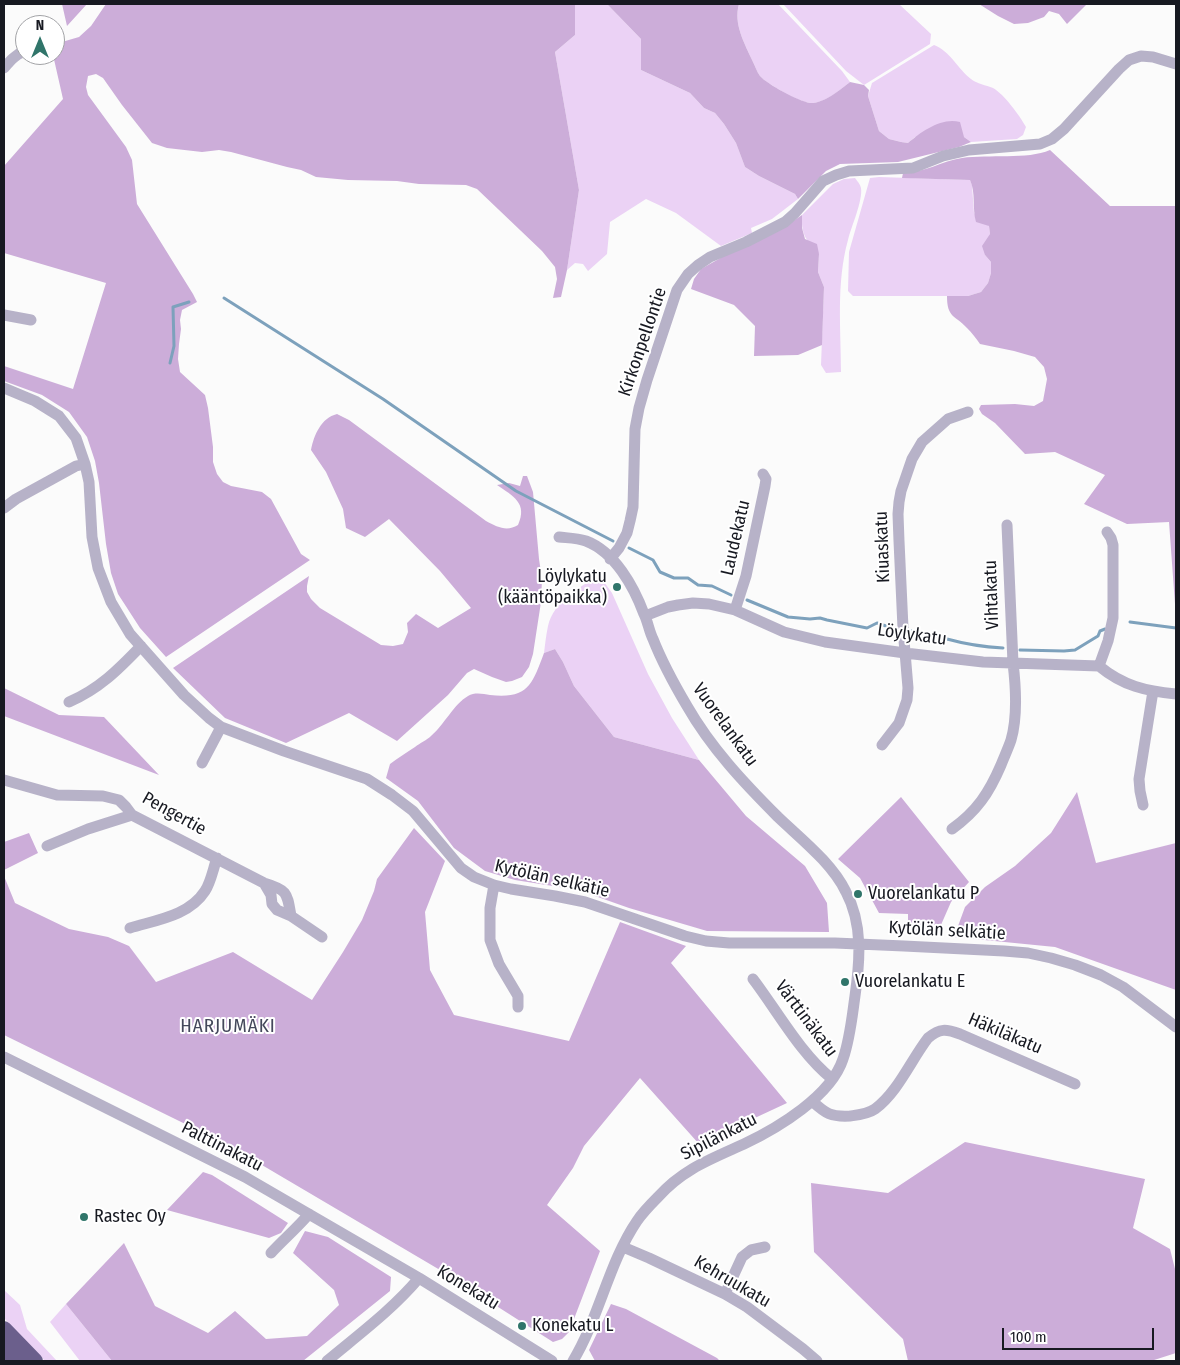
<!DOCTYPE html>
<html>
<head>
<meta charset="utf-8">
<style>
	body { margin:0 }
	#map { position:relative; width:1180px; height:1365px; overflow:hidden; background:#fbfbfb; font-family:"Fira Sans Condensed",sans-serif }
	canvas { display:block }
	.frame { position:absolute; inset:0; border:5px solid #171921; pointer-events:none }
	.north { position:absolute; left:15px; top:15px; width:50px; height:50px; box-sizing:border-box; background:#fff; border:1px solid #a2a3a6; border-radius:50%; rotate:0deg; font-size:14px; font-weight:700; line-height:20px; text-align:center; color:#171921 }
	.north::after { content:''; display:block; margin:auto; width:18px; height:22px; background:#30756a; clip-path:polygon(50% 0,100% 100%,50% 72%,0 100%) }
	.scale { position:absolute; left:1002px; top:1328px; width:152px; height:22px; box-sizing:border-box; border:2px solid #171921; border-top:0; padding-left:6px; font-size:15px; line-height:18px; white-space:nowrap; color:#171921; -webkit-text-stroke:4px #fff; paint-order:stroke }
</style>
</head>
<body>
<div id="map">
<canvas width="1180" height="1365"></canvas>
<div class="frame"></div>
<div class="north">N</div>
<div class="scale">100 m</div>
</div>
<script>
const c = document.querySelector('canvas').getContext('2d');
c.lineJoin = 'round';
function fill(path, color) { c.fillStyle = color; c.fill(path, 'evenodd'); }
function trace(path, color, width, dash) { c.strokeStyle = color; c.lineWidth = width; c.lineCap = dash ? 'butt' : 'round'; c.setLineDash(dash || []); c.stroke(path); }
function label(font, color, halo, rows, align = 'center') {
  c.font = font + ' "Fira Sans Condensed",sans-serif'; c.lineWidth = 4; c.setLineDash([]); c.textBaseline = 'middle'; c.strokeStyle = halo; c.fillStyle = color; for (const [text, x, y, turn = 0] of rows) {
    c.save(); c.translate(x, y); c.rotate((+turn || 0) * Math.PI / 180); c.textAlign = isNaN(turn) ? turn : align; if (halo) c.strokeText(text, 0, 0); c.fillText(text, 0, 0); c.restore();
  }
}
fill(new Path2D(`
	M 574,4 L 607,4 L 641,39 L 641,70 L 690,93 L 704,108 L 715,113 L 724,124 L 736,143 L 745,167 L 759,176 L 795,194 L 798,199 L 772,219 L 751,228 L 752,233 L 721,246 L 676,213 L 646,199 L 610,222 L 607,254 L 588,271 L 583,264 L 575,263 L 567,270 L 579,190 L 555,52 L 575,35 L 575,5 Z
	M 739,4 L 778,4 L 842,71 L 850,82 C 840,90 824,104 810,103 C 799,102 767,84 760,76 C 757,72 755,66 753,62 C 745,44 733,24 739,4 Z
	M 783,4 L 899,4 L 931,34 L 930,44 L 864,85 L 846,71 Z
	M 934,45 C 950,51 958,69 971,79 C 977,84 986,85 993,88 C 1004,94 1020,116 1026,127 L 1023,135 L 1017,139 L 971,142 L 964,137 L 915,137 L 908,143 L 901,142 L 889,139 L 879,131 L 868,96 L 872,83 Z
	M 879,177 L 970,180 L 972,185 L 974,213 L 989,226 L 990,234 L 985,255 L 991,262 L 991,273 L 988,283 L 981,292 L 968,296 L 853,296 L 848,291 L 849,252 L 870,178 Z
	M 855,178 C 858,182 860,184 861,188 C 863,201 851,227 848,240 C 836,283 841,329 841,372 L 826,373 L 821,365 L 824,287 L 818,272 L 819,254 C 806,239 801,236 802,215 L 833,184 L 844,179 Z
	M 599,575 L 612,593 L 648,674 L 672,718 L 699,760 L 614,737 L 574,686 L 563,662 L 555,649 L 544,653 C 545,645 546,635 548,626 C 554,601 578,589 599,575 Z
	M 4,1290 L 20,1305 L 27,1329 L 57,1361 L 45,1361 L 4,1318 Z
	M 66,1304 L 112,1361 L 80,1361 L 50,1322 Z`), '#ebd2f5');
fill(new Path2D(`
	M 62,4 L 87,4 L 67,26 Z
	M 106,4 L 574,4 L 575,5 L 575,35 L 555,52 L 579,190 L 567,270 L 561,297 L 553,298 L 557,279 L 555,267 L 542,251 L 477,189 L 466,185 L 419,184 L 397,181 L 348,180 L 316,177 L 301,170 L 287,167 L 231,152 L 219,150 L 202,152 L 167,148 L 152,143 L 122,105 L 103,78 L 96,74 L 88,76 L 86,87 L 88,95 L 126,147 L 132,160 L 137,204 L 193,294 L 197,302 L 182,310 L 180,320 L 181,329 L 179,344 L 178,359 L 180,372 L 205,395 L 208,408 L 213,447 L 213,462 L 217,474 L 223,482 L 231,486 L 262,492 L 271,499 L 301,554 L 310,560 L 166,657 L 140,628 L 118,594 L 111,573 L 106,544 L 99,483 L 95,461 L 87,437 L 69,412 L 42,395 L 4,381 L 4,366 L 73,389 L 106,283 L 4,253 L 4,166 L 63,99 L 53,55 L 55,55 L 55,44 L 79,37 L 91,26 Z
	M 607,4 L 739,4 C 733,24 745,44 753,62 C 755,66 757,72 760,76 C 767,84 798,101 810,103 C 823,104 840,90 850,82 L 864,85 L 869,90 L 868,96 L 879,131 L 889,139 L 901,142 L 908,143 C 922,131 942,117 960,122 L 964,137 L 971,142 L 959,147 L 898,162 L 840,164 L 826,171 L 798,199 L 795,194 L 759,176 L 745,167 L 736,143 L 724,124 L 715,113 L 704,108 L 690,93 L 641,70 L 641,39 Z
	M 968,4 L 1087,4 L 1067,24 L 1059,14 L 1049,11 L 1044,17 L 1028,23 L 1014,24 L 998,16 L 979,4 L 970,5 Z
	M 1050,150 L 1110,206 L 1176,206 L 1176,604 L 1175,604 L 1169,522 L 1127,524 L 1084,504 L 1105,475 L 1055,452 L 1025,454 L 995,423 L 982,414 L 979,409 L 981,405 L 1015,404 L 1034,406 L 1043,401 L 1047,379 L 1044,367 L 1035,357 L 1014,351 L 980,344 C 976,338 972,333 967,328 C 955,315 947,318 947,296 L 968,296 L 981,292 L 988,283 L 991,273 L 991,262 L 985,255 L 982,246 L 990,234 L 989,226 L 976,222 C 972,208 976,193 970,180 L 902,178 L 903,173 C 924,173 942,161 962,158 C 989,154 1027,160 1050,150 Z
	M 802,215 L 802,228 L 805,239 L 817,244 L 819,254 L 818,272 L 824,287 L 822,345 L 798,355 L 754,356 L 755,326 L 734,305 L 691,289 L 694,279 L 701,269 L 724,256 L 780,230 Z
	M 337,414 L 349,420 L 486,521 C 497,527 507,532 518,525 C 528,503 513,496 497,485 L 509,483 L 520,486 L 523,476 L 527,476 L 533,492 L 539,559 L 542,579 L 541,602 L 533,654 L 529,667 L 522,677 L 512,681 L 506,682 L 492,677 L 474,669 L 467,673 L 448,695 L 397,741 L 349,713 L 286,743 L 225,718 L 173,668 L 309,576 L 307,586 L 307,592 L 311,599 L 320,608 L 381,645 L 393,646 L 403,644 L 408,632 L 407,623 L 416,614 L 438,628 L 471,608 L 440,571 L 389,519 L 365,537 L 346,528 L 343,509 L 326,472 L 311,450 C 314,435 321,418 337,414 Z
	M 555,649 L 563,662 L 574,686 L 614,737 L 699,760 L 746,816 L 805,866 L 827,903 L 829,932 L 707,931 L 629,908 L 578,890 L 515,880 L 485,871 L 454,848 L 418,801 L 386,778 L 390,764 C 398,758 407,752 415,747 C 420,743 427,740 431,736 C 444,725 454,704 468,696 C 475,692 483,694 490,695 C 528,699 532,685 544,653 Z
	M 4,688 L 59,715 L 104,717 L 159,775 L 4,716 Z
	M 1077,792 L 1096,863 L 1176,843 L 1176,990 L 1055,947 L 954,937 L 965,907 L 985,887 L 1015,866 L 1051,833 Z
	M 901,797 L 969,882 L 951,902 L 937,934 L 908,934 L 908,914 L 879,913 L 860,878 L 838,859 Z
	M 414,828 L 445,861 L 425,912 L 430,970 L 454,1015 L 569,1041 L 620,922 L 686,946 L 671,963 L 787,1103 L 699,1144 L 640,1078 L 584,1146 L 573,1168 L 547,1205 L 600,1251 L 569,1332 L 562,1339 L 553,1342 L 440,1270 L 228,1145 L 4,1035 L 4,876 L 15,903 L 69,929 L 108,937 L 129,946 L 156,982 L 233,952 L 312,1000 L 343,952 L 362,920 L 374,891 L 377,879 Z
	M 29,833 L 38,853 L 4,870 L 4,842 Z
	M 965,1142 L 1145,1179 L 1133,1228 L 1170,1249 L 1176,1273 L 1176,1353 L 1151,1361 L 908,1361 L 903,1339 L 814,1252 L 811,1183 L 888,1193 Z
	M 203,1172 L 212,1175 L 288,1223 L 281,1233 L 269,1238 L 167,1210 Z
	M 305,1231 L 328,1237 L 391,1277 L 390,1291 L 303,1361 L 112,1361 L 66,1304 L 124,1243 L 155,1306 L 208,1333 L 235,1311 L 266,1339 L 307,1336 L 339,1305 L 334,1290 L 293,1253 Z
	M 611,1304 L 626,1309 L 717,1358 L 720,1361 L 595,1361 L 589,1350 Z`), '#ccadd9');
trace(new Path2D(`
	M 224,298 L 383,399 L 516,491 L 613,541
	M 170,363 L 174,346 L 173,307 L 189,302
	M 629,548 L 653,560 L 660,572 L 674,578 L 688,578 L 698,585 L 712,586 L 731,595
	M 747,600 L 788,617 L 810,619 L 820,618 L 827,620 L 867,628 L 877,623 L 895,629
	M 1130,622 L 1176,628
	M 911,631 C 924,631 935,636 947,639 C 965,644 984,647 1003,648
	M 1020,650 L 1064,651 L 1075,650 L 1098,636 L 1100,631 L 1105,629`), '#7da1bc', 3);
trace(new Path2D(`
	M 4,68 C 10,61 16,54 25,51
	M 4,315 L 31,320
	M 4,388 L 35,401 L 59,416 L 76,438 L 85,464 L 89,482 L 92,537 L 98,568 L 111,602 L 130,634 L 184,695 L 209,718 L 221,727 L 284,751 L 367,779 L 392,795 L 413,811 L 461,868 L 474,877 L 494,885 L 511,889 L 555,896 L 585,902 L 685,936 L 706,941 L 729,943 L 835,943 L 904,946 L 1004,951 L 1028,953 L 1051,958 L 1075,965 L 1101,975 L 1123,987 L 1176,1027
	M 4,508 L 16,499 L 76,466 L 85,464
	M 559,537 C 568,538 577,538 586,541 C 615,552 634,587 644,614 C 648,622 649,631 653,639 C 662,662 674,684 687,706 C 711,748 744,783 778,817 C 801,839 832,863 846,892 C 863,924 860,961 855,996 C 852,1017 850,1039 843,1059 C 831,1096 778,1128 744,1144 C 711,1159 683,1169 658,1197 C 651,1204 643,1212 637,1221 C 609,1262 599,1318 573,1361
	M 610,559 L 619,548 L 627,533 L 630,521 L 633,507 L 635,429 L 639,408 L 647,380 L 677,290 L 688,274 L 698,265 L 710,257 L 746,242 L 785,222 L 795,213 L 823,181 L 836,175 L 849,171 L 913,168 L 943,156 L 969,150 L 1040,144 L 1052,139 L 1064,129 L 1119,69 L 1129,60 L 1141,56 L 1153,57 L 1176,64
	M 735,610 L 746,576 L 765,486 L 766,479 L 763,474
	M 645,616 L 668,607 L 678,605 L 693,603 L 709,604 L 735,610 L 784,632 L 825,642 L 905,653 L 983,662 L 1099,666 C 1123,686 1146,691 1176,694
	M 1099,666 L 1108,641 L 1113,618 L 1113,545 L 1111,538 L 1107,532
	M 69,702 C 99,689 118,670 141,646
	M 882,745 L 899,723 L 907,700 L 908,688 L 903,628 L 899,541 L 898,514 L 899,502 L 901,491 L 912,459 L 922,442 L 948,419 L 968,412
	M 202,763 L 221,727
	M 4,780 L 57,795 L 103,796 L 119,800 L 126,807 L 132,815 L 264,883 C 288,890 287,893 291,916
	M 1143,805 L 1140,791 L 1139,779 L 1153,691
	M 952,829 C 977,811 989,793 1001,765 C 1004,757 1008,749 1011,740 C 1018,716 1016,688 1013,663 L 1007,525
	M 47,846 L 88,829 L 132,815
	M 264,883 L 271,895 L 272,904 L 277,910 L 291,916 L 322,937
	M 494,885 L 490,908 L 490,940 L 499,964 L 518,996 L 518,1007
	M 130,928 C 156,920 189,916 205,891 C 211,882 213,869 217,858
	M 753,979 C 778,1012 800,1053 832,1079
	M 4,1057 L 245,1177 L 419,1278 L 552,1361
	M 812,1101 C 826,1114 831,1117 850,1116 C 858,1115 868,1114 875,1109 C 898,1092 911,1060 928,1038 C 940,1028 946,1029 960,1034 L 1075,1084
	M 623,1247 L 649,1258 L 725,1294 L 747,1307 L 803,1349 L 817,1361
	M 271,1253 C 283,1240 297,1228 309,1214
	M 725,1294 L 742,1257 L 751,1250 L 765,1247
	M 327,1361 C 358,1335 392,1310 419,1278`), '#b7b2c8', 11);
trace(new Path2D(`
	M 4,1329 L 35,1361
	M 4,1347 L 17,1361`), '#6b5f8c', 16);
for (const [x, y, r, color] of [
	[617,587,5,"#30756a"],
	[858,894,5,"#30756a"],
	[845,982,5,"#30756a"],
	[84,1217,5,"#30756a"],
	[522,1326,5,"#30756a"]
]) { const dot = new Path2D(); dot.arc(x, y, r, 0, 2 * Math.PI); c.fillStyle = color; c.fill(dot); trace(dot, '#fff', 2); }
label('18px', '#171921', '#fff', [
	["Kirkonpellontie",643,342,-71],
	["Laudekatu",736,538,-77],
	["Kiuaskatu",883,547,-92],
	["Vihtakatu",992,595,-92],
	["Löylykatu",912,635,8],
	["Vuorelankatu",725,725,54],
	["Pengertie",174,814,29],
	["Kytölän selkätie",552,879,13],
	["Kytölän selkätie",947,931,3],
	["Värttinäkatu",806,1019,53],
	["Häkiläkatu",1005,1034,23],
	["Sipilänkatu",719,1137,-27],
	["Palttinakatu",222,1147,27],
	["Kehruukatu",732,1282,30],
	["Konekatu",468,1288,31]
]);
label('18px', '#171921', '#fff', [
	["Löylykatu",607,577,"right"],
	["(kääntöpaikka)",607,598,"right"],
	["Vuorelankatu P",868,894],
	["Vuorelankatu E",855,982],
	["Rastec Oy",94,1217],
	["Konekatu L",532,1326]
], 'left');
c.letterSpacing = '1px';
label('19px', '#44485b', '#fff', [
	["HARJUMÄKI",228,1027]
]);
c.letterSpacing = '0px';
</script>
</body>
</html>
